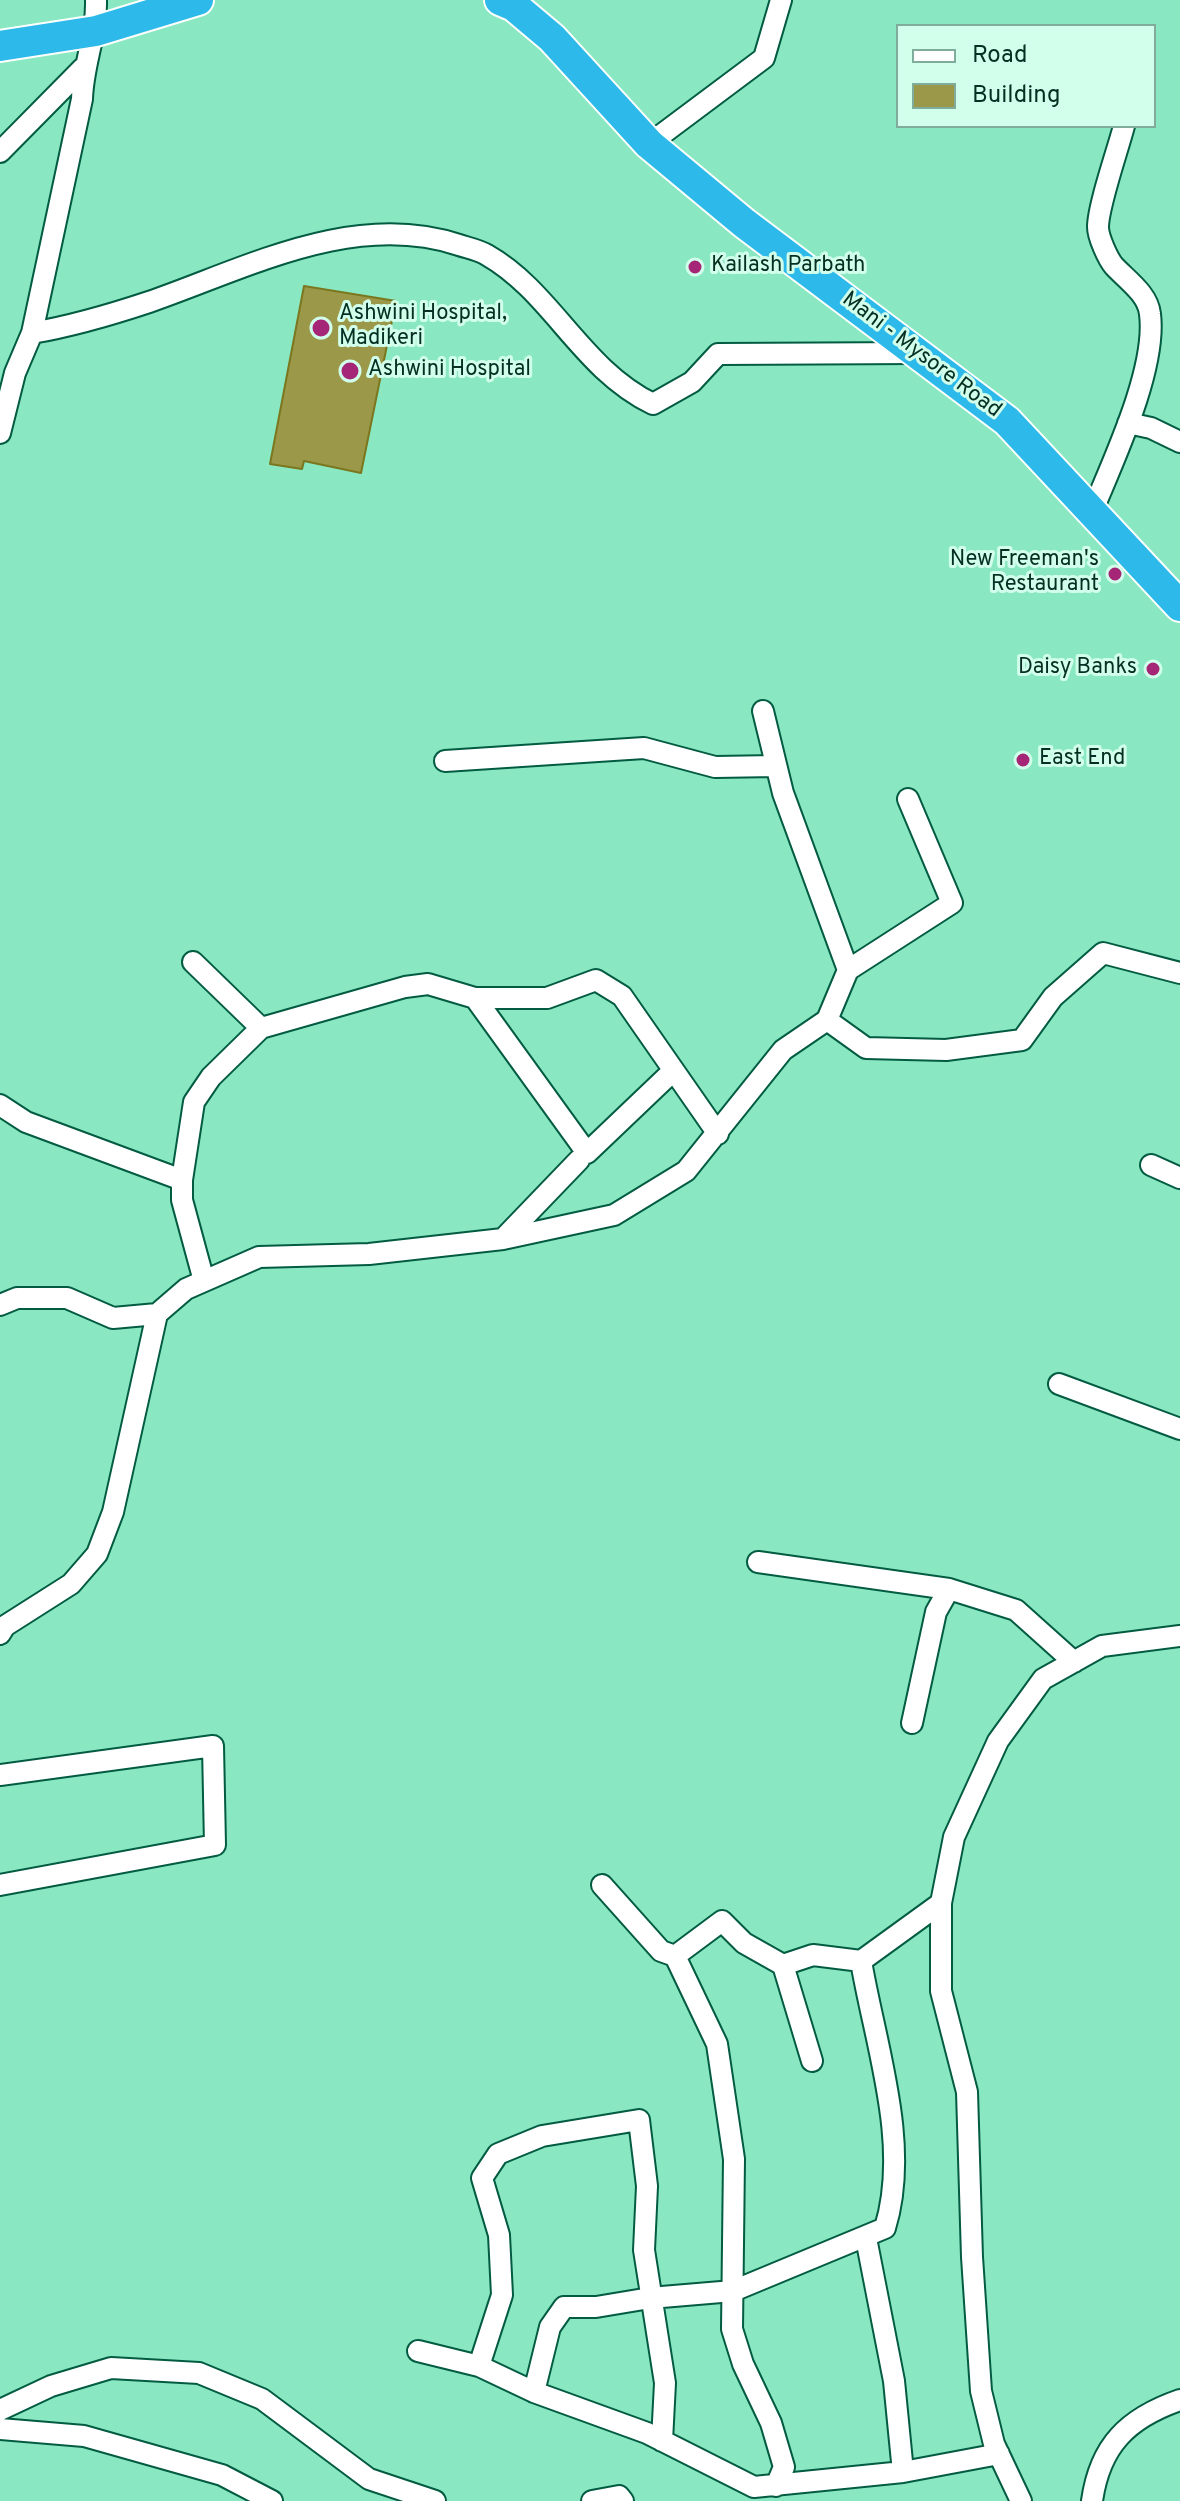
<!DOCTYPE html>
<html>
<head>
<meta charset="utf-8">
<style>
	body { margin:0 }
	#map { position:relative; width:1180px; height:2501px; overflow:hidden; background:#89e8c2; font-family:Overpass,sans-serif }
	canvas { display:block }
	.legend { position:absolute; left:896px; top:24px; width:260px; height:104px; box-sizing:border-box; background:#d2ffeb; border:2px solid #80ac9b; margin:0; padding:10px 14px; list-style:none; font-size:24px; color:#042f22 }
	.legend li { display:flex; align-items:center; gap:16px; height:40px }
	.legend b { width:40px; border:2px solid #80ac9b }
</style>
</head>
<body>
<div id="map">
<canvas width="1180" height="2501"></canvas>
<ul class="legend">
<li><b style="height:10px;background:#fff"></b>Road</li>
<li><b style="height:22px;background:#9b9849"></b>Building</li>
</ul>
</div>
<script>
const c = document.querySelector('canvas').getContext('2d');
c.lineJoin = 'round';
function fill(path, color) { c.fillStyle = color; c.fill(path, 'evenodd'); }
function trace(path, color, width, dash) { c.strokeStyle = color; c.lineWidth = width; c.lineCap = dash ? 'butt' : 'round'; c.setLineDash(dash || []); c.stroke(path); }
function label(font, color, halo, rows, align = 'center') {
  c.font = font + ' Overpass,sans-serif'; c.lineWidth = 6; c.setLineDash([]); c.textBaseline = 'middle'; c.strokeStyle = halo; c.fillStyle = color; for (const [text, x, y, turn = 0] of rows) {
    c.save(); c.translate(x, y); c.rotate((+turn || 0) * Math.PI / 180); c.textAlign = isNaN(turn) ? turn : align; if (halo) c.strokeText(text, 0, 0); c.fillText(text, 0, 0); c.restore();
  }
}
const building = new Path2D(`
	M 304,286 L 396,301 L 361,473 L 304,461 L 302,469 L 270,464 Z`);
fill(building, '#9b9849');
trace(building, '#7b771f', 2);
const minor = new Path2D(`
	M 649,144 L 764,58 L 781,0
	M 0,152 L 83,68
	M 32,333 C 72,326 110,315 149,302 C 247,268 354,210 459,245 C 468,248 479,250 487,255 C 552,292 581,369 653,404 L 692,382 L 718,354 L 917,353
	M 1128,423 L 1151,428 L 1180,442
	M 0,433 L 15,373 L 32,333 L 82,99 C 83,64 97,35 96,0
	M 1092,512 C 1113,461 1157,369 1150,314 C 1148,294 1127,280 1114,266 C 1108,259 1098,237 1098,227 C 1098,206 1118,149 1124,126
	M 445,761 L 644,748 L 715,767 L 776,766
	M 193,962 L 261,1028
	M 848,970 L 952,903 L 908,799
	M 475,998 L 587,1153 L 673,1071
	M 827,1020 L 866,1048 L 946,1050 L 1022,1040 L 1053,997 L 1103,953 L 1180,973
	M 0,1105 L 26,1122 L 182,1180
	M 1151,1165 L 1180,1178
	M 504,1238 L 579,1160
	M 204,1281 L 182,1200 L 182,1180 L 194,1102 L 211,1077 L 261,1028 L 405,987 L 428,984 L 475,998 L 547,998 L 596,980 L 622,996 L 718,1134
	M 0,1305 L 17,1298 L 67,1298 L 113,1318 L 157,1314 L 186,1289 L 259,1257 L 369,1254 L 503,1239 L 614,1215 L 686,1171 L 783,1050 L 827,1020 L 848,970 L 783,793 L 763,711
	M 1059,1384 L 1180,1429
	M 758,1562 L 949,1589 L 1016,1610 L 1074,1662
	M 0,1634 L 5,1626 L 71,1584 L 97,1554 L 113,1512 L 157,1314
	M 912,1723 L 936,1612 L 949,1589
	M 0,1775 L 213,1746 L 215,1845 L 0,1885
	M 602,1885 L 661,1951 L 675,1956 L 717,2044 L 734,2159 L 732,2329 L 743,2364 L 771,2423 L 784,2467 L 776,2486
	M 675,1956 L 722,1921 L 744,1943 L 783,1965 L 812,2061
	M 783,1965 L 813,1955 L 861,1961
	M 866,2238 L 894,2381 L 903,2472
	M 418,2351 L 479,2366 L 534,2392 L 647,2433 L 754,2487 L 903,2472 L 999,2454
	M 479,2366 L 502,2295 L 499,2235 L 482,2178 L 498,2154 L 542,2136 L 639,2120 L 647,2186 L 644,2250 L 665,2383 L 662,2441
	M 534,2392 L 550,2327 L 564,2307 L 596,2307 L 650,2298 L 733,2291 L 885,2228 C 911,2144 875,2044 861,1961 L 941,1903
	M 0,2410 L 51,2386 L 111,2368 L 199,2373 L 262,2399 L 369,2479 L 435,2501
	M 0,2429 L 84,2436 L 222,2475 L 272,2501
	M 592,2501 L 619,2496 L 623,2501
	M 1021,2501 L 994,2444 L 981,2391 L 972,2257 L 967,2092 L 941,1991 L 941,1903 L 954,1837 L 998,1741 L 1043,1679 L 1102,1646 L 1180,1636
	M 1092,2501 C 1100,2445 1128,2418 1180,2400`);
const highway = new Path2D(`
	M 500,0 L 514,6 L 552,38 L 649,144 L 744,223 L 1007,421 L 1180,606
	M 0,46 L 96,31 L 198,0`);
trace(minor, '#035b42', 24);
trace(highway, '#fff', 34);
trace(minor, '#fff', 20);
trace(highway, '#2db9e9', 30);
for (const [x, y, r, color] of [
	[695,267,8,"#a52677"],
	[321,328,10,"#a52677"],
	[350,371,10,"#a52677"],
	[1115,574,8,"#a52677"],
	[1153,669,8,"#a52677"],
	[1023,760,8,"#a52677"]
]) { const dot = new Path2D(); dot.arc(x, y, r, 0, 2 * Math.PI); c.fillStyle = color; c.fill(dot); trace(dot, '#d2ffeb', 3); }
label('22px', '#042f22', '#d2ffeb', [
	["Kailash Parbath",711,267],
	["Ashwini Hospital,",339,315],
	["Madikeri",339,340],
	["Ashwini Hospital",368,371],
	["New Freeman's",1099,561,"right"],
	["Restaurant",1099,586,"right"],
	["Daisy Banks",1137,669,"right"],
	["East End",1039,760]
], 'left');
label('22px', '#042f22', '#d2ffeb', [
	["Mani - Mysore Road",921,356,37]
]);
</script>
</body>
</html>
